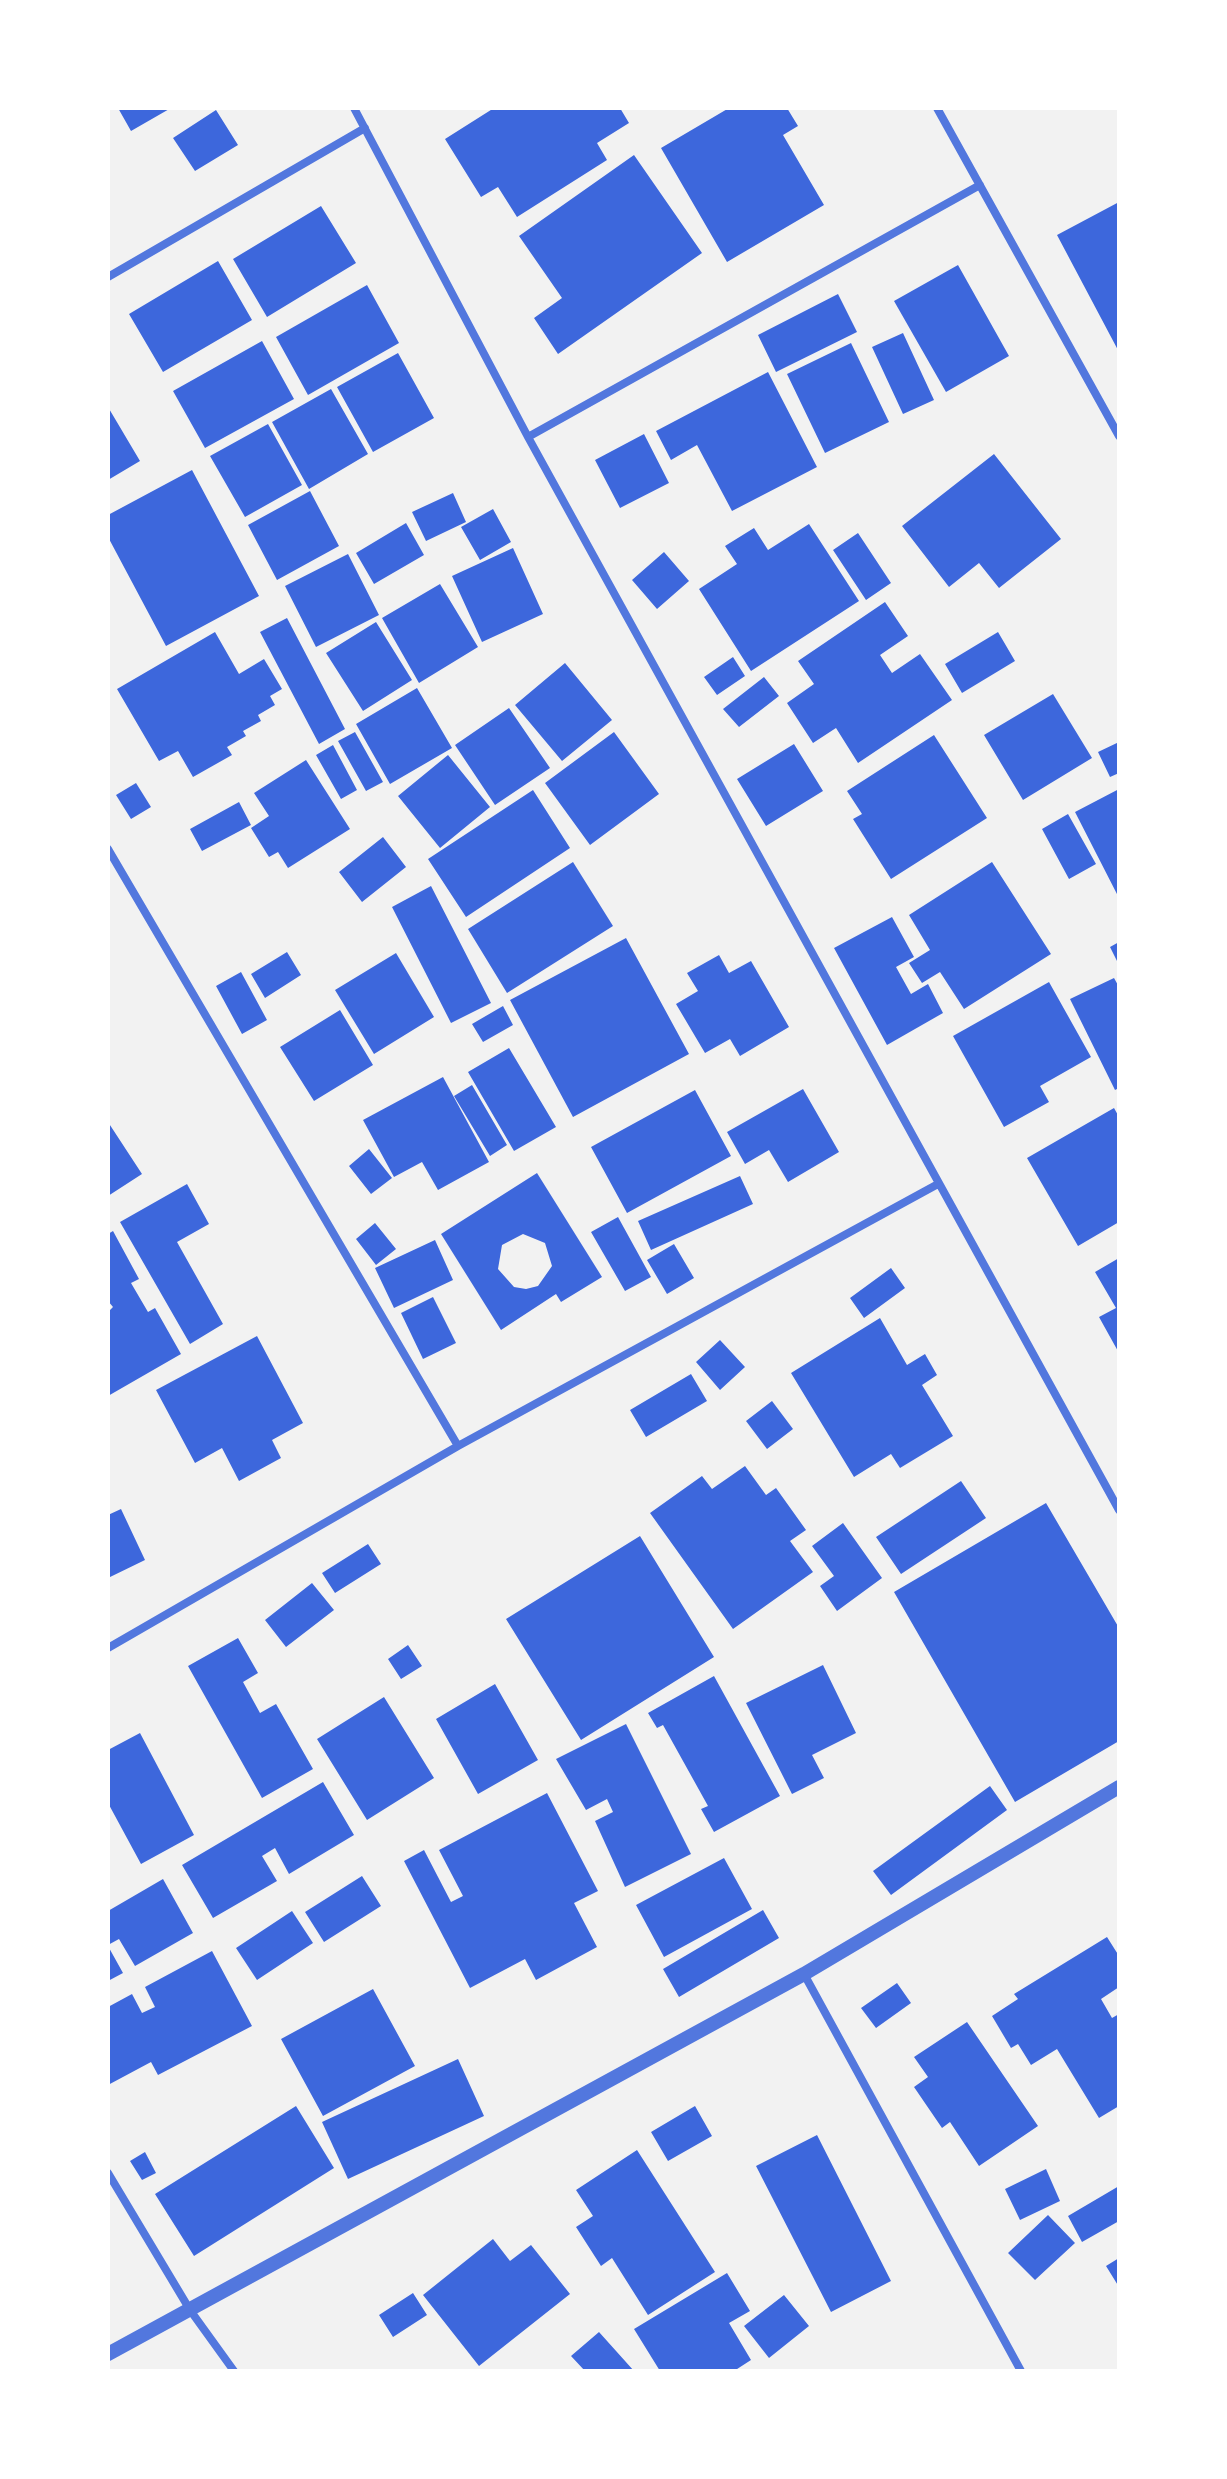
<!DOCTYPE html>
<html>
<head>
<meta charset="utf-8">
<style>
	body { margin:0 }
	#map { position:relative; width:1227px; height:2479px; overflow:hidden; background:#f2f2f2; font-family:Helvetica,sans-serif }
	canvas { display:block }
	.frame { position:absolute; inset:0; border:110px solid #fff; pointer-events:none }
</style>
</head>
<body>
<div id="map">
<canvas width="1227" height="2479"></canvas>
<div class="frame"></div>
</div>
<script>
const c = document.querySelector('canvas').getContext('2d');
c.lineJoin = 'round';
function fill(path, color) { c.fillStyle = color; c.fill(path, 'evenodd'); }
function trace(path, color, width, dash) { c.strokeStyle = color; c.lineWidth = width; c.lineCap = dash ? 'butt' : 'round'; c.setLineDash(dash || []); c.stroke(path); }
fill(new Path2D(`
	M 118,108 L 171,108 L 131,131 Z
	M 494,108 L 620,108 L 629,123 L 597,143 L 607,160 L 517,217 L 498,187 L 481,197 L 445,139 Z
	M 729,108 L 787,108 L 798,126 L 783,135 L 824,205 L 727,262 L 661,148 Z
	M 216,110 L 238,145 L 195,171 L 173,138 Z
	M 634,155 L 702,253 L 558,354 L 534,318 L 562,298 L 519,236 Z
	M 1119,202 L 1119,352 L 1057,235 Z
	M 321,206 L 356,263 L 267,317 L 233,259 Z
	M 218,261 L 252,320 L 163,372 L 129,314 Z
	M 958,265 L 1009,356 L 946,392 L 894,301 Z
	M 367,285 L 399,343 L 308,395 L 276,337 Z
	M 838,294 L 857,332 L 776,372 L 758,335 Z
	M 903,333 L 934,400 L 903,414 L 872,347 Z
	M 262,341 L 294,399 L 205,448 L 173,391 Z
	M 851,343 L 889,422 L 825,453 L 787,374 Z
	M 398,353 L 434,418 L 373,452 L 337,387 Z
	M 768,372 L 817,467 L 732,511 L 697,445 L 671,460 L 656,431 Z
	M 331,389 L 368,454 L 309,489 L 272,422 Z
	M 108,407 L 140,461 L 108,480 Z
	M 268,424 L 302,485 L 245,517 L 210,456 Z
	M 644,434 L 669,483 L 620,508 L 595,460 Z
	M 994,454 L 1061,539 L 999,588 L 979,563 L 949,587 L 902,526 Z
	M 192,470 L 259,596 L 166,646 L 108,537 L 108,515 Z
	M 310,491 L 339,546 L 277,580 L 248,525 Z
	M 453,493 L 466,522 L 426,541 L 412,512 Z
	M 493,509 L 511,542 L 480,560 L 461,527 Z
	M 406,523 L 424,555 L 374,584 L 356,553 Z
	M 809,524 L 859,601 L 751,671 L 699,589 L 737,564 L 725,546 L 754,528 L 768,550 Z
	M 858,533 L 891,583 L 866,600 L 833,550 Z
	M 513,548 L 543,614 L 482,642 L 452,576 Z
	M 664,552 L 689,581 L 657,609 L 632,580 Z
	M 348,554 L 379,615 L 316,647 L 285,586 Z
	M 440,584 L 478,647 L 419,683 L 382,618 Z
	M 885,602 L 908,636 L 880,655 L 892,673 L 920,654 L 952,700 L 858,763 L 836,728 L 813,743 L 787,703 L 814,684 L 798,661 Z
	M 287,618 L 345,729 L 319,744 L 260,632 Z
	M 376,622 L 412,680 L 363,711 L 326,653 Z
	M 215,632 L 239,674 L 264,659 L 282,689 L 270,696 L 275,705 L 258,715 L 261,721 L 243,731 L 246,736 L 227,747 L 232,755 L 193,777 L 178,751 L 159,761 L 117,689 Z
	M 998,632 L 1015,661 L 962,693 L 945,664 Z
	M 733,657 L 745,676 L 717,695 L 704,677 Z
	M 565,663 L 612,720 L 562,761 L 515,705 Z
	M 764,677 L 779,696 L 739,727 L 723,709 Z
	M 417,688 L 452,748 L 390,784 L 356,724 Z
	M 1053,694 L 1092,758 L 1023,800 L 984,735 Z
	M 509,708 L 550,768 L 495,805 L 455,745 Z
	M 355,732 L 383,782 L 366,791 L 338,741 Z
	M 614,732 L 659,794 L 590,845 L 545,783 Z
	M 934,735 L 987,818 L 891,879 L 853,819 L 862,814 L 847,791 Z
	M 1119,742 L 1119,773 L 1110,777 L 1098,752 Z
	M 794,744 L 823,791 L 766,826 L 737,779 Z
	M 333,745 L 357,790 L 341,799 L 316,755 Z
	M 448,755 L 490,807 L 440,848 L 398,796 Z
	M 306,760 L 350,829 L 288,868 L 278,852 L 269,857 L 251,828 L 269,816 L 254,793 Z
	M 136,783 L 151,807 L 131,819 L 116,795 Z
	M 1119,789 L 1119,898 L 1075,812 Z
	M 533,790 L 570,848 L 466,917 L 428,859 Z
	M 239,802 L 251,825 L 202,851 L 190,829 Z
	M 1068,814 L 1096,864 L 1069,879 L 1042,829 Z
	M 383,837 L 406,867 L 362,902 L 339,872 Z
	M 573,862 L 613,926 L 507,993 L 468,929 Z
	M 992,862 L 1051,954 L 964,1009 L 940,972 L 922,983 L 909,963 L 930,950 L 909,915 Z
	M 431,886 L 491,1003 L 451,1023 L 392,907 Z
	M 892,917 L 914,957 L 896,967 L 911,994 L 928,984 L 943,1013 L 887,1045 L 834,948 Z
	M 626,938 L 689,1054 L 573,1117 L 510,1000 Z
	M 1119,942 L 1119,965 L 1110,947 Z
	M 287,952 L 301,975 L 265,998 L 251,974 Z
	M 396,953 L 434,1017 L 374,1054 L 335,990 Z
	M 719,955 L 729,973 L 751,961 L 789,1027 L 740,1056 L 730,1039 L 705,1053 L 676,1004 L 698,991 L 687,973 Z
	M 241,972 L 267,1020 L 242,1034 L 216,986 Z
	M 1114,978 L 1119,987 L 1119,1088 L 1115,1090 L 1070,999 Z
	M 1049,982 L 1091,1057 L 1040,1086 L 1049,1102 L 1004,1127 L 953,1036 Z
	M 503,1006 L 513,1025 L 483,1042 L 472,1024 Z
	M 340,1010 L 373,1065 L 314,1101 L 280,1047 Z
	M 509,1048 L 556,1127 L 514,1151 L 468,1072 Z
	M 443,1077 L 489,1162 L 438,1190 L 422,1162 L 394,1177 L 363,1120 Z
	M 472,1085 L 507,1145 L 490,1156 L 454,1096 Z
	M 803,1089 L 839,1152 L 788,1182 L 769,1150 L 745,1164 L 727,1132 Z
	M 695,1090 L 731,1156 L 627,1213 L 591,1147 Z
	M 1114,1108 L 1119,1117 L 1119,1222 L 1078,1246 L 1027,1158 Z
	M 108,1122 L 142,1174 L 108,1196 Z
	M 369,1149 L 392,1178 L 371,1194 L 349,1166 Z
	M 537,1173 L 602,1277 L 561,1302 L 556,1294 L 501,1330 L 441,1234 ZM 523,1234 L 545,1243 L 552,1266 L 538,1286 L 526,1289 L 514,1287 L 498,1269 L 502,1245 Z
	M 740,1176 L 753,1204 L 651,1250 L 638,1221 Z
	M 187,1184 L 209,1224 L 177,1242 L 223,1324 L 190,1344 L 120,1222 Z
	M 618,1217 L 651,1277 L 625,1291 L 591,1232 Z
	M 375,1223 L 396,1249 L 376,1265 L 356,1239 Z
	M 113,1231 L 139,1279 L 131,1283 L 148,1312 L 155,1308 L 181,1354 L 108,1396 L 108,1312 L 113,1307 L 108,1301 L 108,1234 Z
	M 435,1240 L 453,1280 L 394,1308 L 375,1268 Z
	M 674,1244 L 694,1278 L 667,1294 L 647,1260 Z
	M 1119,1258 L 1119,1353 L 1099,1317 L 1116,1308 L 1095,1272 Z
	M 891,1268 L 905,1288 L 864,1318 L 850,1298 Z
	M 433,1297 L 456,1343 L 423,1359 L 401,1313 Z
	M 880,1318 L 907,1365 L 925,1354 L 937,1375 L 922,1385 L 953,1436 L 900,1468 L 891,1454 L 854,1477 L 791,1373 Z
	M 257,1336 L 303,1423 L 272,1440 L 281,1458 L 239,1481 L 222,1448 L 195,1463 L 156,1390 Z
	M 720,1340 L 745,1367 L 720,1390 L 696,1362 Z
	M 691,1374 L 707,1401 L 646,1437 L 630,1410 Z
	M 772,1401 L 793,1429 L 767,1449 L 746,1421 Z
	M 745,1466 L 766,1495 L 776,1488 L 806,1530 L 790,1541 L 813,1572 L 733,1629 L 650,1513 L 702,1476 L 712,1489 Z
	M 961,1481 L 986,1518 L 901,1574 L 876,1537 Z
	M 1046,1503 L 1119,1628 L 1119,1741 L 1015,1802 L 894,1592 Z
	M 121,1509 L 145,1560 L 108,1578 L 108,1515 Z
	M 843,1523 L 882,1578 L 837,1611 L 820,1586 L 834,1576 L 812,1546 Z
	M 640,1536 L 714,1657 L 581,1740 L 506,1619 Z
	M 368,1544 L 381,1564 L 335,1593 L 322,1573 Z
	M 312,1583 L 334,1610 L 286,1647 L 265,1620 Z
	M 238,1638 L 258,1673 L 243,1682 L 260,1713 L 276,1704 L 313,1769 L 262,1798 L 188,1666 Z
	M 408,1645 L 422,1666 L 401,1679 L 388,1659 Z
	M 823,1665 L 856,1733 L 812,1755 L 824,1778 L 792,1794 L 746,1703 Z
	M 714,1676 L 780,1796 L 714,1832 L 701,1809 L 708,1806 L 663,1725 L 657,1728 L 648,1713 Z
	M 495,1684 L 538,1760 L 478,1794 L 436,1719 Z
	M 384,1697 L 434,1778 L 367,1820 L 317,1739 Z
	M 626,1724 L 691,1854 L 625,1887 L 595,1821 L 613,1812 L 607,1799 L 586,1810 L 556,1759 Z
	M 140,1733 L 194,1835 L 141,1864 L 108,1803 L 108,1750 Z
	M 323,1782 L 354,1835 L 289,1874 L 275,1848 L 262,1856 L 277,1881 L 213,1918 L 182,1865 Z
	M 990,1786 L 1007,1810 L 891,1895 L 873,1871 Z
	M 547,1793 L 598,1891 L 574,1903 L 597,1947 L 536,1980 L 525,1959 L 470,1988 L 404,1861 L 424,1850 L 451,1902 L 463,1896 L 439,1850 Z
	M 724,1858 L 752,1909 L 664,1957 L 636,1905 Z
	M 362,1876 L 381,1906 L 324,1942 L 305,1912 Z
	M 163,1879 L 193,1933 L 135,1966 L 119,1939 L 108,1945 L 108,1911 Z
	M 763,1910 L 779,1938 L 679,1997 L 663,1969 Z
	M 292,1911 L 313,1943 L 257,1980 L 236,1948 Z
	M 1107,1937 L 1119,1956 L 1119,1987 L 1101,1999 L 1112,2018 L 1119,2014 L 1119,2106 L 1099,2118 L 1057,2049 L 1031,2065 L 1018,2044 L 1011,2048 L 992,2016 L 1018,1999 L 1014,1994 Z
	M 108,1946 L 123,1973 L 108,1981 Z
	M 212,1951 L 252,2026 L 158,2075 L 151,2062 L 108,2085 L 108,2007 L 132,1994 L 142,2013 L 155,2007 L 145,1987 Z
	M 897,1983 L 911,2003 L 876,2028 L 861,2008 Z
	M 373,1989 L 415,2066 L 323,2116 L 281,2039 Z
	M 967,2022 L 1038,2126 L 979,2166 L 950,2122 L 942,2128 L 914,2087 L 928,2077 L 914,2057 Z
	M 458,2059 L 484,2116 L 348,2179 L 322,2122 Z
	M 296,2106 L 334,2168 L 194,2256 L 155,2194 Z
	M 695,2106 L 712,2136 L 668,2161 L 651,2132 Z
	M 817,2135 L 891,2281 L 831,2312 L 756,2166 Z
	M 637,2150 L 715,2272 L 648,2315 L 612,2258 L 601,2266 L 576,2227 L 593,2216 L 576,2190 Z
	M 145,2152 L 156,2173 L 142,2180 L 130,2161 Z
	M 1046,2169 L 1060,2201 L 1020,2220 L 1005,2189 Z
	M 1119,2186 L 1119,2221 L 1082,2242 L 1068,2216 Z
	M 1048,2215 L 1075,2243 L 1035,2280 L 1008,2253 Z
	M 493,2239 L 510,2261 L 531,2245 L 570,2294 L 479,2366 L 423,2295 Z
	M 1119,2258 L 1119,2287 L 1106,2266 Z
	M 727,2273 L 750,2311 L 729,2323 L 751,2360 L 734,2371 L 660,2371 L 634,2329 Z
	M 413,2293 L 427,2315 L 393,2337 L 379,2315 Z
	M 784,2295 L 809,2326 L 769,2358 L 744,2326 Z
	M 599,2332 L 634,2371 L 585,2371 L 571,2356 Z`), '#3d67dc');
trace(new Path2D(`
	M 354,108 L 528,437 L 1119,1510
	M 937,108 L 1119,436
	M 108,277 L 365,128
	M 528,437 L 980,185
	M 108,849 L 458,1446
	M 108,1648 L 458,1446 L 938,1184
	M 804,1974 L 1021,2371
	M 108,2173 L 190,2310 L 234,2371`), '#5277de', 8);
trace(new Path2D(`
	M 108,2354 L 804,1974 L 1119,1787`), '#5277de', 14);
</script>
</body>
</html>
